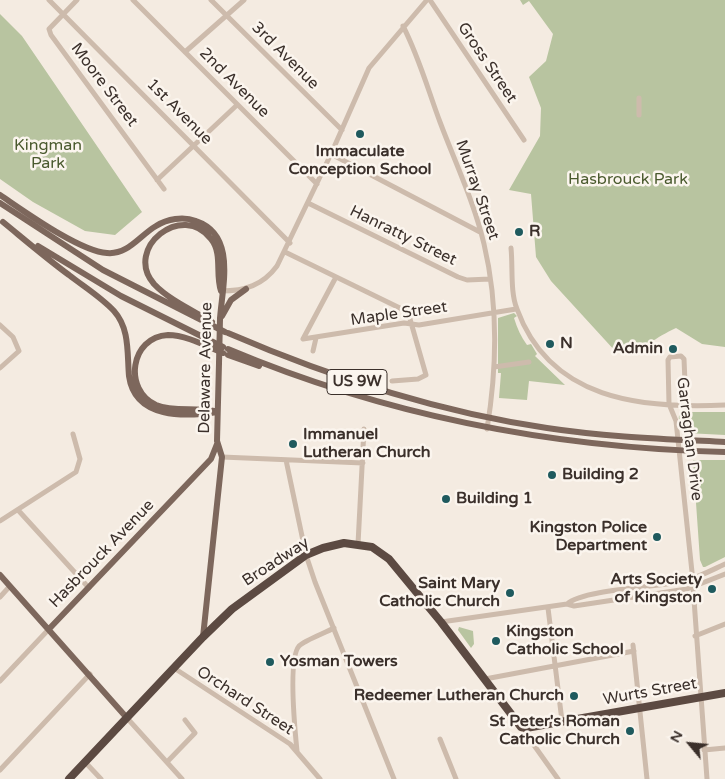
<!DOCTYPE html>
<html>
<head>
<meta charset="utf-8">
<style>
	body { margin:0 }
	#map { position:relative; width:725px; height:779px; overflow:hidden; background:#f4ebe1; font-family:"Varela Round",sans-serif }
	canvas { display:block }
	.north { position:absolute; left:665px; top:719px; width:50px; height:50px; -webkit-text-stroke:4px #fbf5ee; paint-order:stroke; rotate:298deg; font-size:14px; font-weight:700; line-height:20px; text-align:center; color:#3b302b }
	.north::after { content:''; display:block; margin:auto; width:18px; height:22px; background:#3b302b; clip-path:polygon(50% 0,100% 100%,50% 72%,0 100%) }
</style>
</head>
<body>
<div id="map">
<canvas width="725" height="779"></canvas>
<div class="north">N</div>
</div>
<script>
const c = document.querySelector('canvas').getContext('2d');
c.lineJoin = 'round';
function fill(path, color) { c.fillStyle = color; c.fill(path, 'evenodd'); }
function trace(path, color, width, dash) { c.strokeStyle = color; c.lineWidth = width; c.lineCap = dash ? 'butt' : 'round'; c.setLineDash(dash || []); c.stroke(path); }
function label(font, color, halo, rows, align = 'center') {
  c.font = font + ' "Varela Round",sans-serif'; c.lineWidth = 5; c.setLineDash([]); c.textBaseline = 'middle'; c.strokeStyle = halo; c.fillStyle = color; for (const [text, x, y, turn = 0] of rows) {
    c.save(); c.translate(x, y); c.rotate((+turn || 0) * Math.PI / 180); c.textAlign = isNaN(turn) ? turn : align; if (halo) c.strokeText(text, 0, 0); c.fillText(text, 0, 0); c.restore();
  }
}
fill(new Path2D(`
	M 520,0 L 725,0 L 725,347 L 702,344 L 676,328 C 655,337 640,354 616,352 L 551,281 L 536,257 L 531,194 L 509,190 L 540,136 L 541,108 L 529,77 L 546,61 L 553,34 L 529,1 L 523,5 Z
	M 0,14 L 22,36 L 142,212 L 115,235 L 85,231 L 33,202 L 0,179 Z
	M 514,313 L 517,316 L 514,318 C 517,328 521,337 527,345 L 531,344 L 537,354 L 535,356 L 565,385 L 529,381 L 527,400 L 499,398 L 501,373 L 498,373 L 498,318 Z
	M 680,412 L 725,412 L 725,435 L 686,433 C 680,428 677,419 680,412 Z
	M 693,460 L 725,460 L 725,557 L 705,567 L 703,567 L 700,560 Z
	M 459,627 L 473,631 L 474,644 L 471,648 L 458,630 Z`), '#b8c4a0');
trace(new Path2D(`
	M 49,0 L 290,243
	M 77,0 L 49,29 L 51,35 L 164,189
	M 133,0 L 317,184
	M 211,0 L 342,130
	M 430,0 L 524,140
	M 403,26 C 419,57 428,90 440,122 C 455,162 474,202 484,244 C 498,303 497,368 487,429
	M 185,52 L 244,0
	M 639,115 L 639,98
	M 331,154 L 480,232
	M 157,180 L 237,105
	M 308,203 L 458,277 L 467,280 L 490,279
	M 511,248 C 513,267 510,292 517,309 C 550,400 641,409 725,405
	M 285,252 L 408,312 L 426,375 L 418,379 L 392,381
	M 336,277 L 303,339 L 404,323 L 419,325 L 516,309
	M 221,291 C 245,291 263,285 277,266 L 331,154 L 369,68 L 427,0
	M 0,325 L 13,337 L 19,351 L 0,368
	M 313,351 L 316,338
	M 494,367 L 529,362
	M 686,406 L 684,359 L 681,356 L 670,357 L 668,360 L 669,404 L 676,421 L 692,572 L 707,779
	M 222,457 L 363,463
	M 286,460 L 306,555 L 315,582 L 394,779
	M 18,510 L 89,588
	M 0,521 L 76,472 L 80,459 L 73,434
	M 358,544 L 364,429
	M 0,597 L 10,586
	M 567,604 C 583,589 660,587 685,581 C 699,577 712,570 725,564
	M 548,608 L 562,721
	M 441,622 L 567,604 L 574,606 L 687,589 L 725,574
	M 695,636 L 725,624
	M 633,645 L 647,779
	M 174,668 L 290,744 L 320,779
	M 485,679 L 634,651
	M 0,681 L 49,629
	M 127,718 L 182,779
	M 521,727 L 558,779
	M 440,739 L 456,779
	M 704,750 L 725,748
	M 297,751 C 295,731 288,659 299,646 C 305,640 325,633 334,628
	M 85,762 L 101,779
	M 167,762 L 195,733 L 185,720
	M 0,770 L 90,674`), '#cdbbac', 5);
trace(new Path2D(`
	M 0,195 C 24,211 79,251 107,253 C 128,255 139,236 156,226 C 167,219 183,216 196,221 C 237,235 222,287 220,319
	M 0,203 L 103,270 L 225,332
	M 3,222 C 25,240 46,258 69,275 C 83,286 101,297 114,311 C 130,329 127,353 129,376 C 135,419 185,417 217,412
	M 38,246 L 121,296 L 223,347
	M 222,316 L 231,300 L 246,289
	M 212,322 C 194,311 169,300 154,284 C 123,248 183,201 211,239 C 223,254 215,274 221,291
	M 228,333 C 330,377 438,412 547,428 C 606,437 666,439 725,442
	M 228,349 C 387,416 553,448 725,452
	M 228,355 L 259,366
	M 214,411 C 195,407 173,412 156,405 C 123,390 130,337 168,335 C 186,335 206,346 223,353
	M 0,575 L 127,718
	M 49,629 L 211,459 L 217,444
	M 203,637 L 222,457 L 217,441 L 219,363`), '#7d675c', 6);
trace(new Path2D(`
	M 69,779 L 203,637 L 232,609 L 306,555 L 323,548 L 344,543 L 372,547 L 389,559 L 441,622 L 521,727 L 526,728 L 725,693`), '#5c4a42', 8);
trace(new Path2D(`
	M 219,363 L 220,319`), '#7d675c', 6);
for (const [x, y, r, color] of [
	[360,134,5,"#1f5a5e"],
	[519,232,5,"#1f5a5e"],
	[550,344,5,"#1f5a5e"],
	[673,349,5,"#1f5a5e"],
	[293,444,5,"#1f5a5e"],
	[552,475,5,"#1f5a5e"],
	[446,499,5,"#1f5a5e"],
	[657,537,5,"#1f5a5e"],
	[712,589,5,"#1f5a5e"],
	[510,593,5,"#1f5a5e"],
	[496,641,5,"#1f5a5e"],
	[270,662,5,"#1f5a5e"],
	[574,696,5,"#1f5a5e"],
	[630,731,5,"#1f5a5e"]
]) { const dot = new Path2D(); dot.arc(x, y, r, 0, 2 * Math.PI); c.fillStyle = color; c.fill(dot); trace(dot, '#fbf5ee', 2); }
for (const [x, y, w] of [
	[357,382,60]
]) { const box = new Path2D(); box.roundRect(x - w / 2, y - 12.5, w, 25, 4); c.fillStyle = '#fbf5ee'; c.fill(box); trace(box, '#3b302b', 1); }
label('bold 15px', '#3b302b', null, [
	["US 9W",357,382]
]);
label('16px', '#3b302b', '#fbf5ee', [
	["3rd Avenue",285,56,45],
	["Gross Street",487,63,56],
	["2nd Avenue",234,83,45],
	["Moore Street",104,85,53],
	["1st Avenue",179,112,45],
	["Murray Street",477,190,71],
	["Hanratty Street",403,236,26],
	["Maple Street",399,314,-8],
	["Delaware Avenue",206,368,-89],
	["Garraghan Drive",689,439,83],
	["Hasbrouck Avenue",102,554,-46],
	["Broadway",276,562,-33],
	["Wurts Street",650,692,-10],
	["Orchard Street",245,701,33]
]);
label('16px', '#4a5a2e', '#fbf5ee', [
	["Kingman",48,146],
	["Park",48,164],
	["Hasbrouck Park",628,180]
]);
label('bold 16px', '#3b302b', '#fbf5ee', [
	["Immaculate",360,152,"center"],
	["Conception School",360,170,"center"],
	["R",529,232],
	["N",560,344],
	["Admin",663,349,"right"],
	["Immanuel",303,435],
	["Lutheran Church",303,453],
	["Building 2",562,475],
	["Building 1",456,499],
	["Kingston Police",647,528,"right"],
	["Department",647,546,"right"],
	["Arts Society",702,580,"right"],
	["of Kingston",702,598,"right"],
	["Saint Mary",500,584,"right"],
	["Catholic Church",500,602,"right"],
	["Kingston",506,632],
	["Catholic School",506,650],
	["Yosman Towers",280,662],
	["Redeemer Lutheran Church",564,696,"right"],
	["St Peter's Roman",620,722,"right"],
	["Catholic Church",620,740,"right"]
], 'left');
</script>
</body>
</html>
